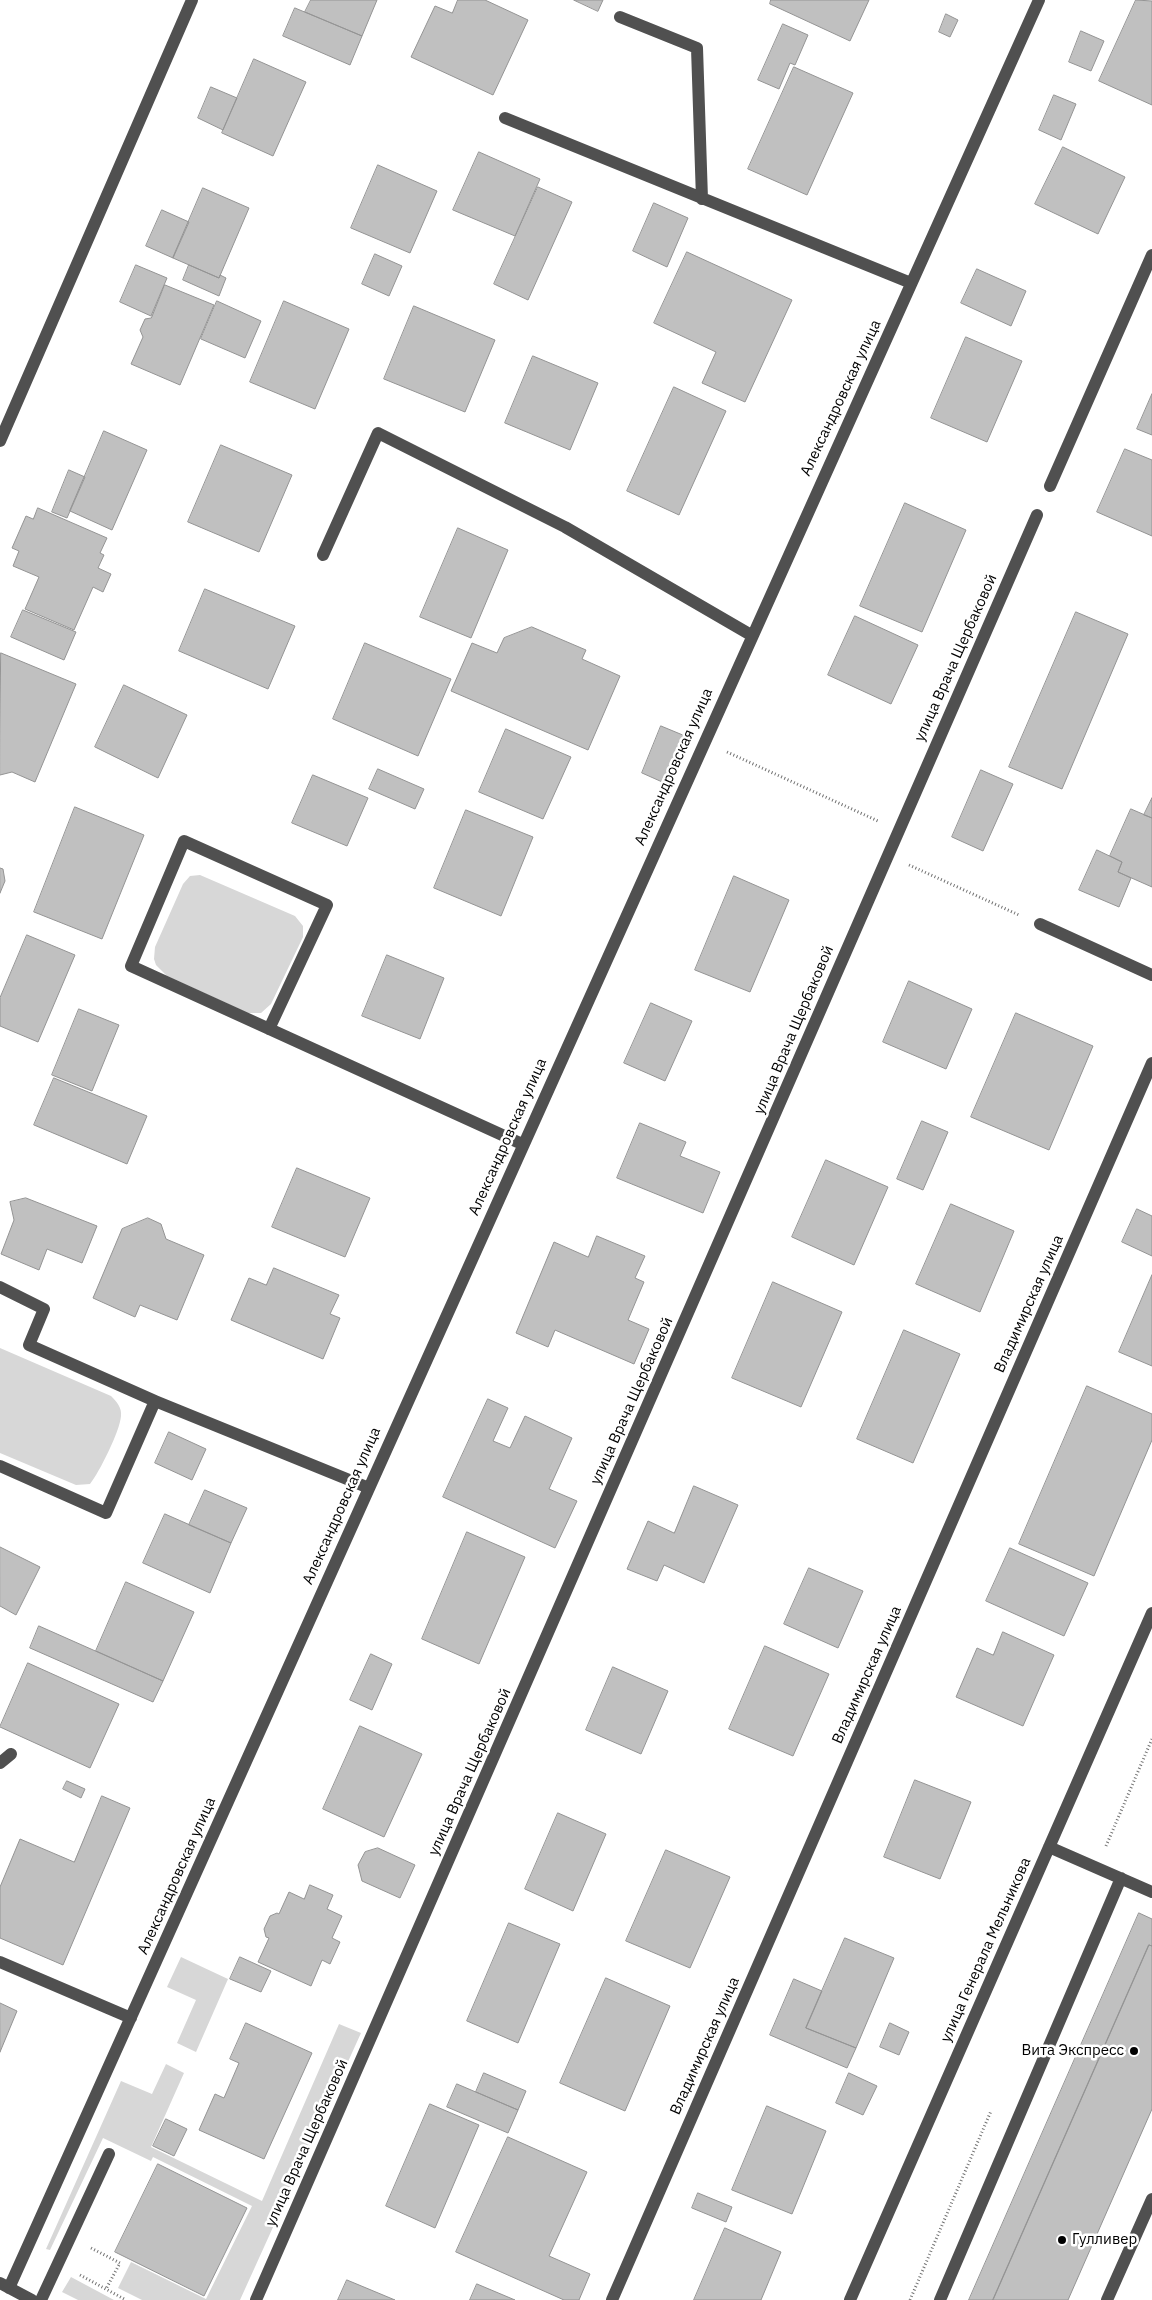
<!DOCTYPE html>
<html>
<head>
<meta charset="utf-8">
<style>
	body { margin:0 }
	canvas { display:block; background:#fff }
</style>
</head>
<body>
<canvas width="1152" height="2300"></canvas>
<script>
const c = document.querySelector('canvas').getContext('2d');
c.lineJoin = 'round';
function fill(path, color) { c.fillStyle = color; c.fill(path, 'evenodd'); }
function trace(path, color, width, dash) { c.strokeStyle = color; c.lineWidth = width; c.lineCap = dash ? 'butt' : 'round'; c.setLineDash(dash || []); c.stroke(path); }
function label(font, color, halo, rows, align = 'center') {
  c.font = font + ' "IBM Plex Sans",sans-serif'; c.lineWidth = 5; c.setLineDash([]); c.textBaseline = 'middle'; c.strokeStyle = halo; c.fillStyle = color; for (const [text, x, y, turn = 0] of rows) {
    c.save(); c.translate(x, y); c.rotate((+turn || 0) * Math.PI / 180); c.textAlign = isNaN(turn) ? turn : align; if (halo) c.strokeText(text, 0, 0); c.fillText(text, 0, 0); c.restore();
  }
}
fill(new Path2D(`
	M 200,875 L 295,916 L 303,926 L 303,937 L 271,1004 L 261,1013 L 248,1013 L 167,976 L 156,965 L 154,959 L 155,947 L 183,884 L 190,876 Z
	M 0,1348 L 111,1396 C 117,1402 122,1408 121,1416 C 120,1431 99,1473 90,1484 L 76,1485 L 0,1453 Z
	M 181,1957 L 228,1979 L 196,2052 L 177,2043 L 196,2000 L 167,1987 Z
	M 339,2024 L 361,2033 L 240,2300 L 142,2300 L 118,2288 L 131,2262 L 206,2299 L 252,2206 L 153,2157 L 151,2161 L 103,2138 L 50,2250 L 46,2249 L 121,2081 L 152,2094 L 166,2064 L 184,2073 L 151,2147 L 262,2201 Z
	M 71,2277 L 114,2300 L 78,2300 L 62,2292 Z`), '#d7d7d7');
const building = new Path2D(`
	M 311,0 L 377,0 L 362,36 L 305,12 Z
	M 458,0 L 485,0 L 528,20 L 493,95 L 411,57 L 435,6 L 452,13 Z
	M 574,0 L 603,0 L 598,11 Z
	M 771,0 L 869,0 L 850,41 L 770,4 Z
	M 1136,0 L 1152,1 L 1152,105 L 1099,81 Z
	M 295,8 L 362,36 L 350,65 L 283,36 Z
	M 946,14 L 958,20 L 950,37 L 939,32 Z
	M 783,24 L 808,35 L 795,65 L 790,63 L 779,89 L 758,80 Z
	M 1081,31 L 1104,41 L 1091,71 L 1069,62 Z
	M 254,59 L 306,82 L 273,156 L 222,133 Z
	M 794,67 L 853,93 L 807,195 L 748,169 Z
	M 211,87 L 237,98 L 223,130 L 198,118 Z
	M 1054,95 L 1076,104 L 1061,140 L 1039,130 Z
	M 1063,147 L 1125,177 L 1098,234 L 1035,204 Z
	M 479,152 L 540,179 L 515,236 L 453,210 Z
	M 378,165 L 437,191 L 410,253 L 351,228 Z
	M 538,187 L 572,202 L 528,300 L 494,284 Z
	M 203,188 L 249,208 L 219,278 L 173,258 Z
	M 654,203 L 688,218 L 667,267 L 633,251 Z
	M 162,210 L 189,222 L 173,258 L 146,246 Z
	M 687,252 L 792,300 L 745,402 L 702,383 L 716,352 L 654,323 Z
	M 375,254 L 402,266 L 389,296 L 362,284 Z
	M 136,265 L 167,278 L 151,316 L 120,302 Z
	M 189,265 L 219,278 L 220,275 L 226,278 L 219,296 L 183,280 Z
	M 977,269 L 1026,291 L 1011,326 L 961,303 Z
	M 165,285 L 214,305 L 180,385 L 131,364 L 143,337 L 140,330 L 145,319 L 151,318 Z
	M 217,301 L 261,321 L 245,358 L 201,339 Z
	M 284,301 L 349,329 L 315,409 L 250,382 Z
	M 414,306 L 495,340 L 465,412 L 384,379 Z
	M 966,337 L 1022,361 L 987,442 L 931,418 Z
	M 533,356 L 598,383 L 570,450 L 505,423 Z
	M 674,387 L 726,411 L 679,515 L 627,491 Z
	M 1152,394 L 1152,435 L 1137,429 Z
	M 104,431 L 147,450 L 112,530 L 70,511 Z
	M 221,445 L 292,475 L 259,552 L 188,522 Z
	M 1125,449 L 1152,460 L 1152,536 L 1097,512 Z
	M 69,470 L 85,477 L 67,518 L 52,512 Z
	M 905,503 L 966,530 L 922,632 L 860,606 Z
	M 38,508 L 107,538 L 100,553 L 104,555 L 98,568 L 111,574 L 103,592 L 93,587 L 74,630 L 25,609 L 39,577 L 13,566 L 19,551 L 12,548 L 26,516 L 33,519 Z
	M 458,528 L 508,550 L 471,638 L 420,617 Z
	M 205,589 L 295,626 L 268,689 L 179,651 Z
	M 23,610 L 76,632 L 64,660 L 11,637 Z
	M 1076,612 L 1128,634 L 1062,789 L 1009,767 Z
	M 855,616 L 918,645 L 891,704 L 828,675 Z
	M 532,627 L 586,650 L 582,659 L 620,676 L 588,750 L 451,691 L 472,643 L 497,653 L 504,638 Z
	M 365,643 L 451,679 L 418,756 L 333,719 Z
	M 1,653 L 76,684 L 35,782 L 12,772 L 0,775 Z
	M 124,685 L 187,715 L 158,778 L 95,747 Z
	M 661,726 L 690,738 L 669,785 L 642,773 Z
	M 506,729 L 571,757 L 543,819 L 479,792 Z
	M 378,769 L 424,789 L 415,809 L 369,789 Z
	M 981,770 L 1013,784 L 983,851 L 952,837 Z
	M 313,775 L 368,798 L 347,846 L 292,823 Z
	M 1152,798 L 1152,818 L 1144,815 Z
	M 75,807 L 144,835 L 102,939 L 34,912 Z
	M 1131,809 L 1152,818 L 1152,887 L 1118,872 L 1122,862 L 1110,856 Z
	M 466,810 L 533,837 L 501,916 L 434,888 Z
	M 1097,850 L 1122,862 L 1118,872 L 1131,878 L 1119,907 L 1079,890 Z
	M 0,868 L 3,869 L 5,881 L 0,893 Z
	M 734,876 L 789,900 L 750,992 L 695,970 Z
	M 27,935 L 75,955 L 38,1042 L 0,1026 L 0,998 Z
	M 387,955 L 444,978 L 420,1039 L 362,1016 Z
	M 909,981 L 972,1009 L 946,1069 L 883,1042 Z
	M 651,1003 L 692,1021 L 665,1081 L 624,1063 Z
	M 79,1009 L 119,1025 L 92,1091 L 52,1075 Z
	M 1016,1013 L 1093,1046 L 1049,1150 L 971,1117 Z
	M 54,1078 L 147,1116 L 127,1164 L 34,1125 Z
	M 922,1121 L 948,1132 L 923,1190 L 897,1179 Z
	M 640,1123 L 686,1142 L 680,1156 L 720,1172 L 703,1213 L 617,1178 Z
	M 826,1160 L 888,1187 L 854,1265 L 792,1237 Z
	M 297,1168 L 370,1198 L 345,1257 L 272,1227 Z
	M 26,1198 L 97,1226 L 82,1263 L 47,1249 L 39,1270 L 1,1254 L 14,1220 L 10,1202 Z
	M 951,1204 L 1014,1231 L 980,1312 L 916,1284 Z
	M 1137,1209 L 1152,1216 L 1152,1256 L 1122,1242 Z
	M 148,1218 L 161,1224 L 166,1239 L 204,1255 L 177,1320 L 140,1305 L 135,1317 L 93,1298 L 122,1229 Z
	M 597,1236 L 645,1256 L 635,1278 L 644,1282 L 628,1320 L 649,1329 L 634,1364 L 555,1330 L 548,1347 L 516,1333 L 554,1242 L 588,1257 Z
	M 274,1268 L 339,1295 L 330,1314 L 340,1318 L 323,1359 L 231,1320 L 249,1278 L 266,1285 Z
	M 1152,1275 L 1152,1366 L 1119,1352 Z
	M 773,1282 L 842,1312 L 801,1407 L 732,1378 Z
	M 904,1330 L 960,1354 L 913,1463 L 857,1439 Z
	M 1087,1386 L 1152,1414 L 1152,1440 L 1094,1576 L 1019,1544 Z
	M 488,1399 L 508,1408 L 493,1441 L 510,1448 L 525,1416 L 572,1438 L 549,1489 L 577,1501 L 555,1548 L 443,1497 Z
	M 169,1432 L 206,1449 L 192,1480 L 155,1463 Z
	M 694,1486 L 738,1505 L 704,1583 L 664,1565 L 657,1581 L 627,1569 L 648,1521 L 674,1533 Z
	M 205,1490 L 247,1508 L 231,1543 L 189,1525 Z
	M 165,1514 L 231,1543 L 210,1593 L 143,1563 Z
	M 467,1532 L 525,1557 L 479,1664 L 422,1639 Z
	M 0,1547 L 40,1567 L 16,1615 L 0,1606 Z
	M 1010,1548 L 1088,1583 L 1064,1636 L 986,1601 Z
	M 809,1568 L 863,1591 L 838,1648 L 784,1624 Z
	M 126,1582 L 194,1612 L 163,1681 L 96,1651 Z
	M 39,1626 L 163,1681 L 153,1702 L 30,1648 Z
	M 1003,1632 L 1054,1655 L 1023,1726 L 956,1697 L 977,1648 L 993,1655 Z
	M 765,1646 L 829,1674 L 793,1756 L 729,1729 Z
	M 371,1654 L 392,1664 L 372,1710 L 350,1700 Z
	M 28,1663 L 119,1704 L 90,1768 L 0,1727 Z
	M 613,1667 L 668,1691 L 641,1754 L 586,1730 Z
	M 360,1726 L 422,1754 L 384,1837 L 323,1809 Z
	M 915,1780 L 971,1802 L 940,1879 L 884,1857 Z
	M 67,1781 L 85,1789 L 81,1798 L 63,1789 Z
	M 102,1796 L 130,1808 L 63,1965 L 0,1938 L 0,1887 L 20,1839 L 74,1862 Z
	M 558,1813 L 606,1834 L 573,1911 L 525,1889 Z
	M 378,1848 L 415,1865 L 400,1898 L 362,1881 L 358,1865 L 365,1852 Z
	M 666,1850 L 730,1877 L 690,1968 L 626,1941 Z
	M 310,1885 L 333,1895 L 327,1909 L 342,1916 L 332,1938 L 340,1942 L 330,1964 L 322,1960 L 311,1986 L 258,1962 L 269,1938 L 266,1937 L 264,1929 L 270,1916 L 277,1913 L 279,1914 L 289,1892 L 304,1899 Z
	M 1139,1913 L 1152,1919 L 1152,1946 L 1149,1945 L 993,2300 L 969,2300 Z
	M 509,1923 L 560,1944 L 518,2043 L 467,2021 Z
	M 845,1938 L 894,1958 L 856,2048 L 806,2028 Z
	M 1149,1945 L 1152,1946 L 1152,2109 L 1068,2300 L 993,2300 Z
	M 240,1957 L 271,1971 L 261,1992 L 230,1979 Z
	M 606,1978 L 670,2006 L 625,2111 L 560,2083 Z
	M 794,1979 L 822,1991 L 806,2028 L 856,2048 L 847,2068 L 770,2035 Z
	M 0,2003 L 17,2011 L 0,2052 Z
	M 246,2023 L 312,2053 L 264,2159 L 199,2130 L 215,2094 L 224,2098 L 239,2063 L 230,2059 Z
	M 890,2023 L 909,2032 L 899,2055 L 880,2047 Z
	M 484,2073 L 526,2091 L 518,2110 L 476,2092 Z
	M 849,2073 L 877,2086 L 863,2115 L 836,2103 Z
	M 457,2084 L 518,2110 L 508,2133 L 447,2107 Z
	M 430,2104 L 479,2125 L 435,2228 L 386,2206 Z
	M 767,2106 L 826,2131 L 792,2214 L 732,2190 Z
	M 166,2119 L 187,2129 L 174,2156 L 153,2146 Z
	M 508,2137 L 587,2172 L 549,2256 L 590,2274 L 579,2300 L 564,2300 L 456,2252 Z
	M 158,2164 L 247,2208 L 204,2296 L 115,2252 Z
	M 698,2193 L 732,2207 L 726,2222 L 692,2208 Z
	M 725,2228 L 781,2252 L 761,2300 L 694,2300 Z
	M 347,2280 L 395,2300 L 338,2300 Z
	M 477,2284 L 515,2300 L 470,2300 Z`);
fill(building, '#c0c0c0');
trace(building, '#949494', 1);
trace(new Path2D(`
	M 727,752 L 878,821
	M 909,865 L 1019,915
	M 1106,1846 L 1152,1739
	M 91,2248 L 120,2263 L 106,2289
	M 80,2275 L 126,2300
	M 910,2300 L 991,2111`), '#727272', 3, [1, 2.5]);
trace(new Path2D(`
	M 620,17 L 697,48 L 702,199
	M 505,118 L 911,283
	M 0,441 L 192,0
	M 1050,486 L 1152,255
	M 323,555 L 378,433 L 565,527 L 751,635
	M 1040,924 L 1152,975
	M 269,1029 L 327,905 L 184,841 L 131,966 L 522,1144
	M 0,1287 L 44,1309 L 29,1345 L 155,1401
	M 0,1466 L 106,1513 L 155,1401 L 369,1488
	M 0,1763 L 11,1754
	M 1049,1847 L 1152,1892
	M 0,1962 L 131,2018
	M 0,2283 L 32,2300
	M 9,2288 L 1039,0
	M 41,2300 L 109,2154
	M 256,2300 L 1037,515
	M 612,2300 L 1152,1063
	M 850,2300 L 1152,1613
	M 940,2300 L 1121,1878
	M 1107,2300 L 1152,2199`), '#505050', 12);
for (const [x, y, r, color] of [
	[1134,2051,5,"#000"],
	[1062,2240,5,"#000"]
]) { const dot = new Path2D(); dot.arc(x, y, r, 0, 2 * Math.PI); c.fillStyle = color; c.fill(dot); trace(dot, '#fff', 2); }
label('15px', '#000', '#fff', [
	["Александровская улица",841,398,-65],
	["улица Врача Щербаковой",956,658,-66],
	["Александровская улица",674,767,-66],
	["улица Врача Щербаковой",794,1030,-67],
	["Александровская улица",508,1137,-66],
	["Владимирская улица",1029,1304,-66],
	["улица Врача Щербаковой",632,1401,-66],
	["Александровская улица",342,1506,-66],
	["Владимирская улица",867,1675,-66],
	["улица Врача Щербаковой",470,1772,-66],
	["Александровская улица",177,1876,-66],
	["улица Генерала Мельникова",986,1950,-66],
	["Владимирская улица",705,2046,-66],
	["улица Врача Щербаковой",307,2143,-66]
]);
label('15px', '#000', '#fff', [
	["Вита Экспресс",1124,2051],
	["Гулливер",1072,2240,"left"]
], 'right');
</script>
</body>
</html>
